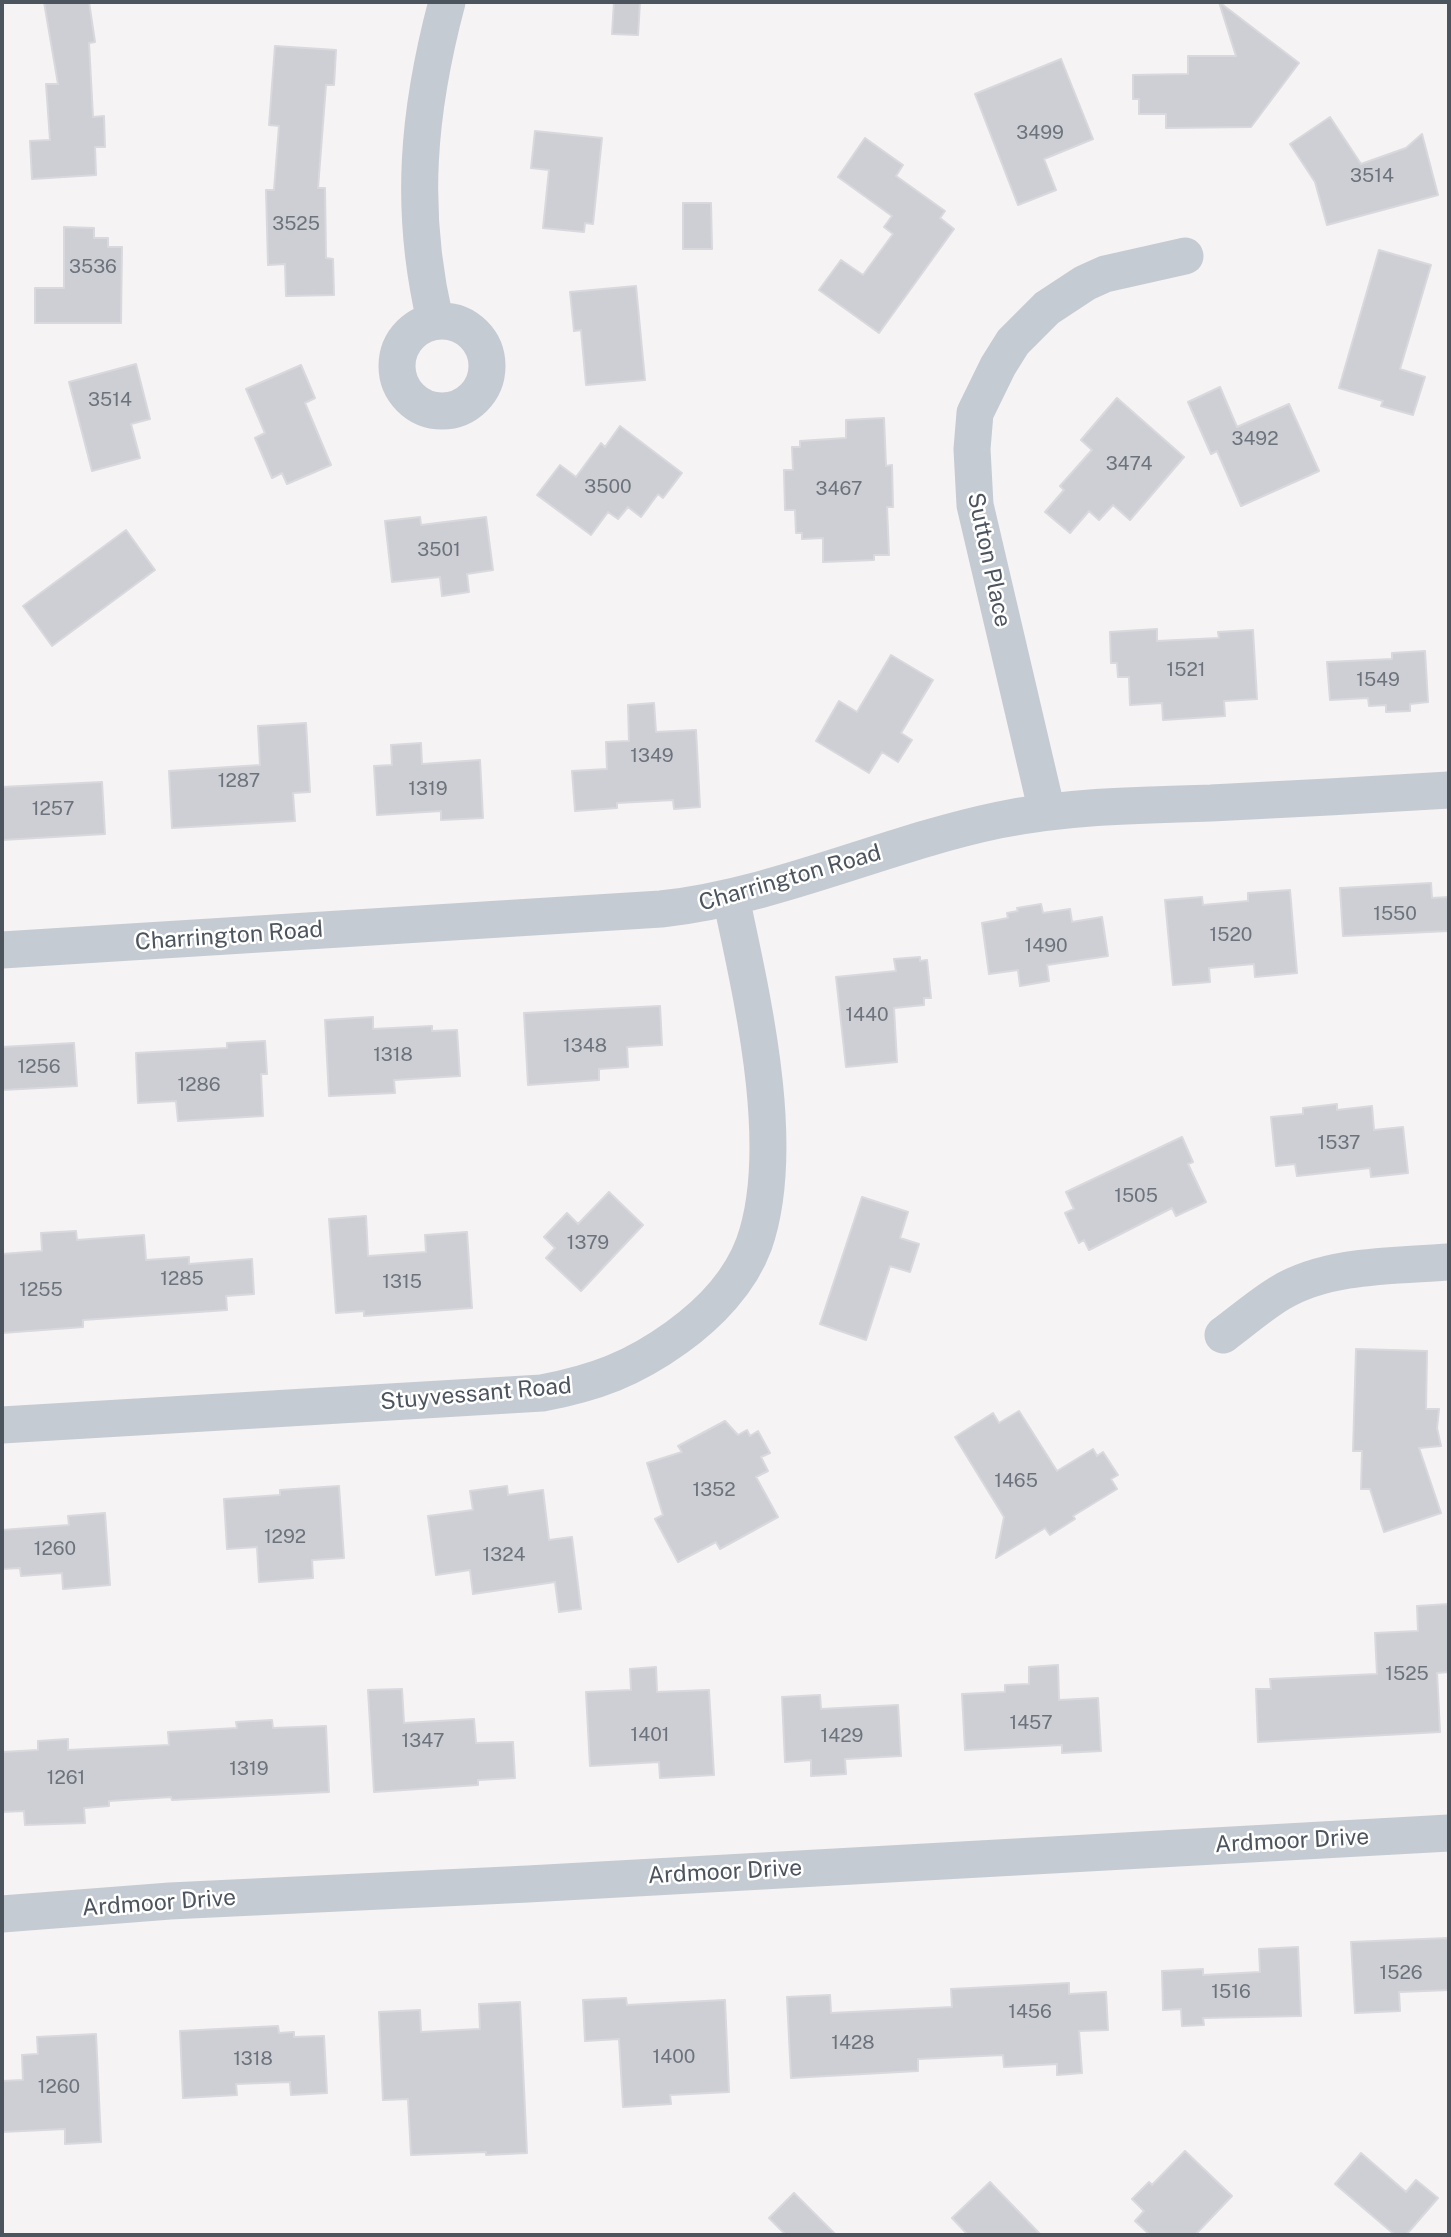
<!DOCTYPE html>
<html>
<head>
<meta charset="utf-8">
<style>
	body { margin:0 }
	#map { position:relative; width:1451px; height:2237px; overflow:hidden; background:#f5f3f3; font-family:"Public Sans",sans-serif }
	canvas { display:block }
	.frame { position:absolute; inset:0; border:4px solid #4c545e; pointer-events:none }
</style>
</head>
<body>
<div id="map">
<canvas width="1451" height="2237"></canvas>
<div class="frame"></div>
</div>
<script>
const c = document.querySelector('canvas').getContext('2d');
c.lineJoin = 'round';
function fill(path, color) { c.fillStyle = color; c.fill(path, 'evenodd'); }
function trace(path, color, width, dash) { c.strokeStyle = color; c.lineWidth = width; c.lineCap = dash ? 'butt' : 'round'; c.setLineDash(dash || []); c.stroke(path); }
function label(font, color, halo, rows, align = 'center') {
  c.font = font + ' "Public Sans",sans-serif'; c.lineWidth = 5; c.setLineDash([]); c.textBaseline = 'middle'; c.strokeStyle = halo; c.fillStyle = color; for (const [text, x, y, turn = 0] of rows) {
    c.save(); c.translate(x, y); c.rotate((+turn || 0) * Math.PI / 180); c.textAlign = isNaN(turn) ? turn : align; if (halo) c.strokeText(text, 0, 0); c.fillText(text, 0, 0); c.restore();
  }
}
const building = new Path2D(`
	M 44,2 L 89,2 L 95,42 L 89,43 L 93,117 L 104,116 L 105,147 L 95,147 L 96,175 L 32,179 L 30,141 L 50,140 L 46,84 L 58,84 Z
	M 614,2 L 640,2 L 638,35 L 612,34 Z
	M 1219,2 L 1299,63 L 1251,127 L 1166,128 L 1166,114 L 1139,114 L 1139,99 L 1133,99 L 1133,75 L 1188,74 L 1188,56 L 1236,56 Z
	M 275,46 L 336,50 L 334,85 L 326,85 L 318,188 L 325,188 L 326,258 L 333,259 L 334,295 L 286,296 L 285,264 L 268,265 L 266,190 L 274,190 L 279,126 L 269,125 Z
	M 1061,59 L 1093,139 L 1044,159 L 1056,190 L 1018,205 L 975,94 Z
	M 1330,117 L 1361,164 L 1406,148 L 1422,134 L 1438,195 L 1327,225 L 1315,182 L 1290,144 Z
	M 535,131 L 602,138 L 593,224 L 585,223 L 584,232 L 543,228 L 549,170 L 531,168 Z
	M 865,138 L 903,165 L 896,176 L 945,211 L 940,218 L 954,229 L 879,333 L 819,290 L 841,260 L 863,275 L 893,234 L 884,227 L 892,216 L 838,177 Z
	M 683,203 L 711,203 L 712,249 L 683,249 Z
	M 64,227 L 94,228 L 94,238 L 108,238 L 108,247 L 122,247 L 121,323 L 35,323 L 35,288 L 64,288 Z
	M 1379,250 L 1431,265 L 1400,369 L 1425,377 L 1413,415 L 1381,406 L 1383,401 L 1339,388 Z
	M 636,286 L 645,380 L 586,385 L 581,330 L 574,331 L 570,292 Z
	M 136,364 L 150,419 L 131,424 L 140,458 L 92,471 L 69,382 Z
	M 301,365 L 315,398 L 305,403 L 331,465 L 287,484 L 282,473 L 272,478 L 255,438 L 265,433 L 246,389 Z
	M 1220,387 L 1237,427 L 1289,404 L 1319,471 L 1241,506 L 1217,451 L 1211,454 L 1188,402 Z
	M 1117,398 L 1184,457 L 1130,520 L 1113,505 L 1099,520 L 1089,511 L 1070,533 L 1045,512 L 1064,490 L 1060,486 L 1092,450 L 1081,440 Z
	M 884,418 L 886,466 L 892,465 L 893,507 L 887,507 L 889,555 L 874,555 L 874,560 L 823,562 L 823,538 L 802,539 L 802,533 L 796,533 L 795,510 L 785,510 L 784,470 L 793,470 L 792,447 L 800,447 L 800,441 L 846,438 L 846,420 Z
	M 620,426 L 682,473 L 663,498 L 658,494 L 641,517 L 628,507 L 618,519 L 608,512 L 591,535 L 537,495 L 560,465 L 576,477 L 601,443 L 605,447 Z
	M 420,517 L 421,525 L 486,517 L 493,570 L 467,574 L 469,592 L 442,596 L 440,577 L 392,582 L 385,521 Z
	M 126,530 L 155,570 L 52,646 L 23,606 Z
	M 1157,629 L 1157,641 L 1219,638 L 1218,632 L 1253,630 L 1257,699 L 1224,701 L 1225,716 L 1163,720 L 1162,703 L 1130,705 L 1129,677 L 1118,677 L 1117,663 L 1111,663 L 1110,632 Z
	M 1425,651 L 1428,702 L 1410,704 L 1410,711 L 1386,712 L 1386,705 L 1369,706 L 1368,698 L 1330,700 L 1327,662 L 1392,659 L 1392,653 Z
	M 891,655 L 933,680 L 901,733 L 912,740 L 898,762 L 882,752 L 869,773 L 816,741 L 839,701 L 857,712 Z
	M 654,703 L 656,732 L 696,730 L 700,807 L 674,809 L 673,800 L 617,803 L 617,808 L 575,811 L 572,771 L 607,769 L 606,742 L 629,741 L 628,705 Z
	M 306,723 L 310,792 L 293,793 L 295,821 L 172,828 L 169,771 L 260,765 L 258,726 Z
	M 421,743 L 422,764 L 480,760 L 483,818 L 441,820 L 441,811 L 377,815 L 374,766 L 392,765 L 391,745 Z
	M 102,782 L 105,834 L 2,840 L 2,787 Z
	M 1431,883 L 1432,898 L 1449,897 L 1449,931 L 1343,936 L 1340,888 Z
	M 1290,890 L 1297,973 L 1255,977 L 1254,964 L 1209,968 L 1210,982 L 1173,985 L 1165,900 L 1202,897 L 1203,905 L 1248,901 L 1248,893 Z
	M 1041,904 L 1043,913 L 1070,909 L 1072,922 L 1102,917 L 1108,956 L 1047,965 L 1049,981 L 1020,986 L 1018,970 L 989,974 L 982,923 L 1008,918 L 1007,913 L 1018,911 L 1017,908 Z
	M 920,957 L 920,961 L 927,960 L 931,998 L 924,998 L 924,1005 L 894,1008 L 897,1062 L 846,1067 L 836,977 L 896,971 L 894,959 Z
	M 660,1006 L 662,1045 L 627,1047 L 628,1067 L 599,1069 L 599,1080 L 528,1085 L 524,1013 Z
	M 373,1017 L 373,1029 L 432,1026 L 432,1031 L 457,1030 L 460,1076 L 394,1080 L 395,1093 L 329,1096 L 325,1020 Z
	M 265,1041 L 267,1074 L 261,1074 L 263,1116 L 178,1121 L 176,1101 L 138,1103 L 136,1053 L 227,1048 L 227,1043 Z
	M 74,1043 L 77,1086 L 2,1090 L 2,1047 Z
	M 1337,1104 L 1337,1110 L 1372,1106 L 1374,1130 L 1403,1127 L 1408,1173 L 1371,1177 L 1370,1168 L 1297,1176 L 1295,1164 L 1276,1166 L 1271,1117 L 1303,1114 L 1303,1108 Z
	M 1182,1137 L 1193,1162 L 1188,1164 L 1206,1202 L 1176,1216 L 1172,1208 L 1089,1250 L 1084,1240 L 1079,1243 L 1065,1213 L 1074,1209 L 1066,1192 Z
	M 609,1192 L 643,1225 L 581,1291 L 546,1258 L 555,1248 L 544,1237 L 567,1213 L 578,1224 Z
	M 862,1197 L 908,1212 L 900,1238 L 919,1244 L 910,1272 L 890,1266 L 866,1340 L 820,1324 Z
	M 366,1216 L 368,1256 L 426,1252 L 425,1235 L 467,1232 L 472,1308 L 364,1316 L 364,1311 L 336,1313 L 329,1219 Z
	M 76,1231 L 77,1240 L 144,1235 L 146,1260 L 189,1257 L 189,1264 L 252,1259 L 254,1294 L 226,1296 L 227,1310 L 83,1320 L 83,1327 L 2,1333 L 2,1254 L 42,1251 L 41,1233 Z
	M 1356,1349 L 1427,1351 L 1426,1409 L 1439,1409 L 1437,1428 L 1441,1446 L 1419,1448 L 1441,1513 L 1384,1532 L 1370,1489 L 1361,1489 L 1362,1451 L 1353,1451 Z
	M 1019,1411 L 1057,1471 L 1093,1449 L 1097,1456 L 1103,1452 L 1118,1475 L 1111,1479 L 1117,1489 L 1073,1516 L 1075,1519 L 1050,1535 L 1045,1528 L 996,1558 L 1004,1517 L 955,1437 L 993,1413 L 999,1423 Z
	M 725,1421 L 738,1435 L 747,1430 L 750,1436 L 758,1431 L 770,1453 L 761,1457 L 768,1471 L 756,1477 L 778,1517 L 720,1549 L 716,1542 L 678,1562 L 655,1519 L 663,1515 L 647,1463 L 682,1452 L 678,1446 Z
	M 339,1486 L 344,1558 L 312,1560 L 313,1578 L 259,1582 L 257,1547 L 227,1549 L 224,1499 L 280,1495 L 280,1490 Z
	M 507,1486 L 508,1495 L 543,1490 L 549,1540 L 572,1537 L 581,1609 L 559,1612 L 555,1582 L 473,1594 L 470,1570 L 436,1575 L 428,1516 L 473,1510 L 470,1491 Z
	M 105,1513 L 110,1585 L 63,1589 L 62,1573 L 21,1576 L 20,1568 L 2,1569 L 2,1530 L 69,1525 L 68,1516 Z
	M 1449,1604 L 1449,1672 L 1437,1673 L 1440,1732 L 1258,1742 L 1256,1689 L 1271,1689 L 1270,1679 L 1377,1674 L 1375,1633 L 1418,1631 L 1417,1606 Z
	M 1058,1665 L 1059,1700 L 1098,1698 L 1101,1751 L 1062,1753 L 1062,1745 L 965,1750 L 962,1694 L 1005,1692 L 1005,1685 L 1029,1684 L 1029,1667 Z
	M 656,1667 L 657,1692 L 709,1690 L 714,1775 L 660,1778 L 659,1762 L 590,1766 L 586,1692 L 631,1690 L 630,1669 Z
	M 402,1689 L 404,1723 L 474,1719 L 476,1743 L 513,1742 L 515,1778 L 478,1780 L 478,1785 L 374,1792 L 368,1690 Z
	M 820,1695 L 821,1709 L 898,1705 L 901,1756 L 845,1759 L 846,1774 L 811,1776 L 811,1760 L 785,1762 L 782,1697 Z
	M 272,1720 L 273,1728 L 326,1726 L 329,1792 L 172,1800 L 171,1797 L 109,1801 L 109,1806 L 84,1808 L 85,1823 L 25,1825 L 24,1811 L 2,1812 L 2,1752 L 38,1750 L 38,1741 L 68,1739 L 68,1750 L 169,1745 L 168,1732 L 237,1728 L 236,1722 Z
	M 1448,1938 L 1449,1990 L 1399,1992 L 1400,2011 L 1355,2013 L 1351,1942 Z
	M 1298,1947 L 1301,2016 L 1203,2018 L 1204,2025 L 1182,2026 L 1181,2009 L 1163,2010 L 1162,1971 L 1203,1969 L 1203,1975 L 1260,1972 L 1259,1949 Z
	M 1069,1983 L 1069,1994 L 1106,1992 L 1108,2030 L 1079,2031 L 1082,2073 L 1057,2075 L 1057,2064 L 1004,2067 L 1003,2055 L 918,2059 L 918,2071 L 791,2078 L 787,1997 L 830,1995 L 831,2013 L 952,2007 L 951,1989 Z
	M 626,1998 L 627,2005 L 725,2000 L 729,2092 L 670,2095 L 671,2104 L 623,2107 L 619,2039 L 585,2041 L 583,2000 Z
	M 520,2002 L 527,2153 L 486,2155 L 486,2152 L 411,2155 L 408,2099 L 383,2100 L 379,2012 L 420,2010 L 421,2032 L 480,2029 L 479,2004 Z
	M 278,2026 L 279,2033 L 294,2032 L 294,2037 L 324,2036 L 327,2093 L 291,2095 L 290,2082 L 236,2084 L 237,2095 L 183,2098 L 180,2031 Z
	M 96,2034 L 101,2142 L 65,2144 L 65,2129 L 2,2132 L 2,2081 L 23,2080 L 22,2055 L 38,2054 L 37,2037 Z
	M 1185,2151 L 1232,2196 L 1195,2235 L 1150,2235 L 1135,2221 L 1144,2211 L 1132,2199 L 1149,2182 L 1152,2185 Z
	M 1361,2153 L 1406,2192 L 1416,2180 L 1438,2198 L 1406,2235 L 1395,2235 L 1335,2184 Z
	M 990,2182 L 1041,2235 L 968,2235 L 952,2218 Z
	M 794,2193 L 836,2235 L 786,2235 L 769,2218 Z`);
fill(building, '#cdcfd4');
trace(building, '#d8d8dd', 2);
trace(new Path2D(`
	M 435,320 C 409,209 418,111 447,2
	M397 366a45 45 0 1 1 90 0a45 45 0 1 1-90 0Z
	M 1047,812 L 975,505 L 972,449 L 975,413 L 998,366 L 1013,342 L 1047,308 L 1085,283 L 1105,274 L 1185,256
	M 2,950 L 661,909 C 778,896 884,844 999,820 C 1068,806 1140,805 1211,803 C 1290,799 1370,795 1449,790
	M 1223,1335 C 1242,1321 1260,1305 1280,1293 C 1328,1264 1395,1266 1449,1262
	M 2,1425 L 542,1393 C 595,1383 633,1369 677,1337 C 709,1314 740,1282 754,1244 C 788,1148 752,997 731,898
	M 2,1914 L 170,1901 L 528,1884 L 1449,1833`), '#c5cbd2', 37);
label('19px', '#6c737c', null, [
	["3499",1040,133],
	["3514",1372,176],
	["3525",296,224],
	["3536",93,267],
	["3514",110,400],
	["3492",1255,439],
	["3474",1129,464],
	["3500",608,487],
	["3467",839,489],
	["3501",439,550],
	["1521",1186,670],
	["1549",1378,680],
	["1349",652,756],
	["1287",239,781],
	["1319",428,789],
	["1257",53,809],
	["1550",1395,914],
	["1520",1231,935],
	["1490",1046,946],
	["1440",867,1015],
	["1348",585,1046],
	["1318",393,1055],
	["1256",39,1067],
	["1286",199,1085],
	["1537",1339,1143],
	["1505",1136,1196],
	["1379",588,1243],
	["1285",182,1279],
	["1315",402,1282],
	["1255",41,1290],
	["1465",1016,1481],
	["1352",714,1490],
	["1292",285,1537],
	["1260",55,1549],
	["1324",504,1555],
	["1525",1407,1674],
	["1457",1031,1723],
	["1401",650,1735],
	["1429",842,1736],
	["1347",423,1741],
	["1319",249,1769],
	["1261",66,1778],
	["1526",1401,1973],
	["1516",1231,1992],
	["1456",1030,2012],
	["1428",853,2043],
	["1400",674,2057],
	["1318",253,2059],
	["1260",59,2087]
]);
label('23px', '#4c545e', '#fff', [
	["Sutton Place",989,560,78],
	["Charrington Road",790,878,-16],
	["Charrington Road",229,936,-4],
	["Stuyvessant Road",476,1394,-5],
	["Ardmoor Drive",1292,1841,-3],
	["Ardmoor Drive",725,1872,-3],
	["Ardmoor Drive",159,1903,-4]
]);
</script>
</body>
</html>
